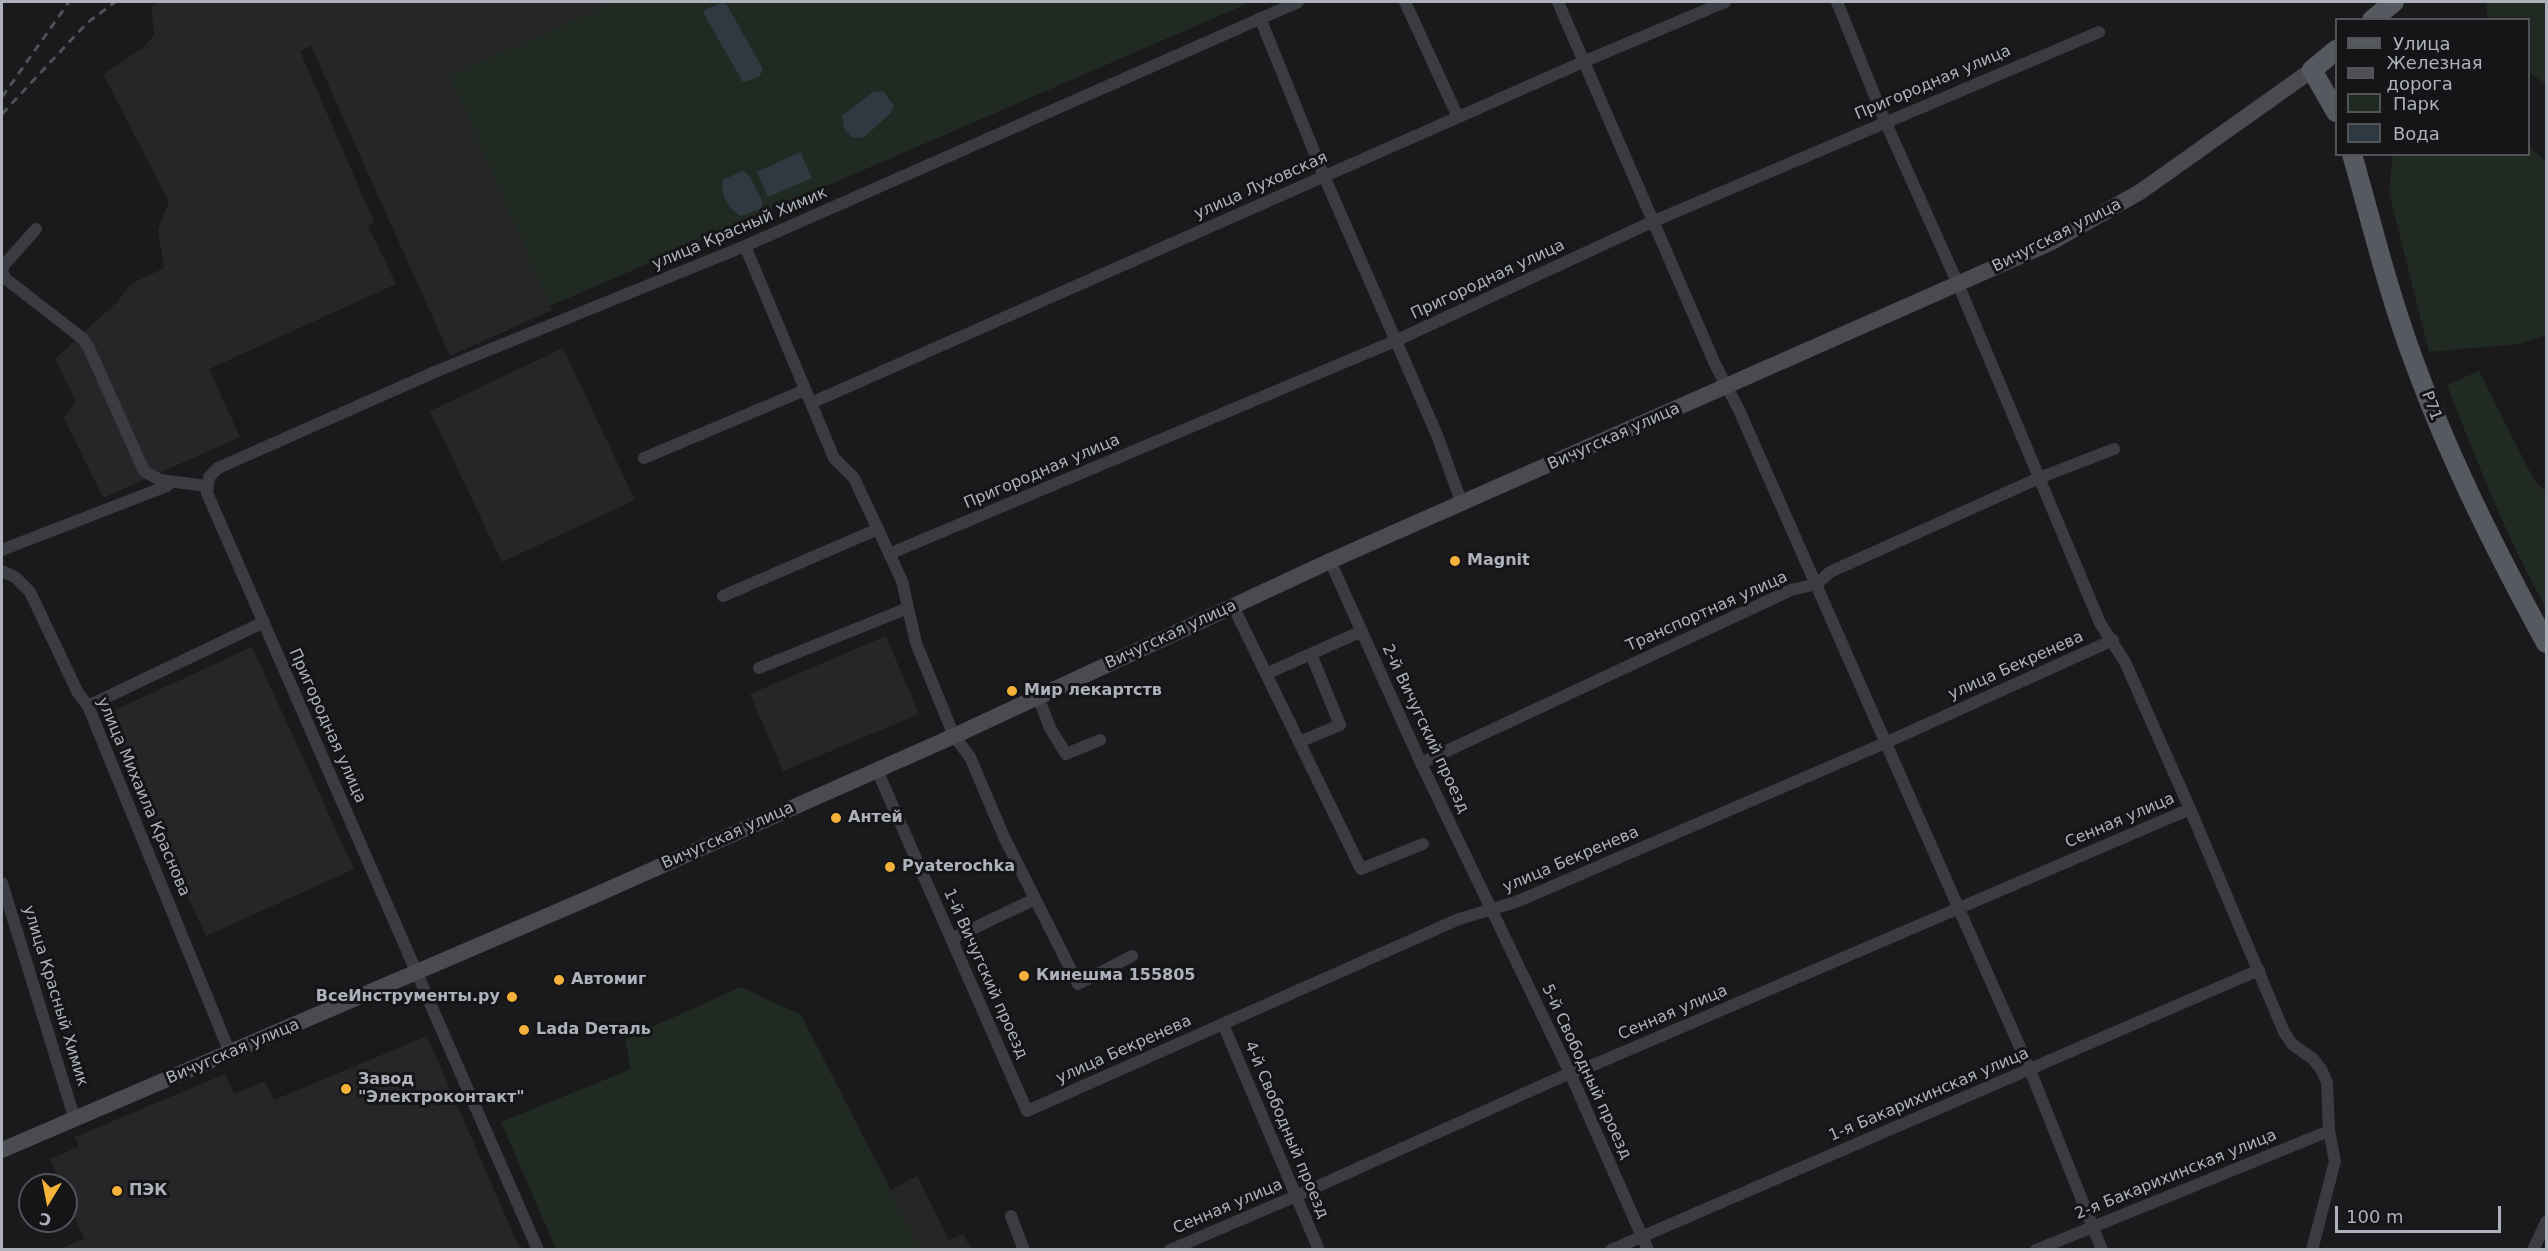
<!DOCTYPE html>
<html>
<head>
<meta charset="utf-8">
<style>
	body { margin:0 }
	#map { position:relative; width:2548px; height:1251px; overflow:hidden; background:#1a1a1c; font-family:"DejaVu Sans",sans-serif }
	canvas { display:block }
	.frame { position:absolute; inset:0; border:3px solid #acb1bc; pointer-events:none }
	.legend { position:absolute; left:2335px; top:18px; width:195px; height:138px; box-sizing:border-box; background:#151517; border:2px solid #515359; margin:0; padding:8px 10px; list-style:none; font-size:18px; color:#acb1bc }
	.legend li { display:flex; align-items:center; gap:12px; height:30px }
	.legend b { width:30px; border:2px solid #515359 }
	.north { position:absolute; left:18px; top:1173px; width:60px; height:60px; box-sizing:border-box; background:#151517; border:2px solid #515359; border-radius:50%; rotate:190deg; font-size:16px; font-weight:700; line-height:24px; text-align:center; color:#acb1bc }
	.north::after { content:''; display:block; margin:auto; width:21px; height:27px; background:#f4b23a; clip-path:polygon(50% 0,100% 100%,50% 72%,0 100%) }
	.scale { position:absolute; left:2335px; top:1206px; width:166px; height:27px; box-sizing:border-box; border:3px solid #acb1bc; border-top:0; padding-left:8px; font-size:18px; line-height:21px; white-space:nowrap; color:#acb1bc; -webkit-text-stroke:4px #151517; paint-order:stroke }
</style>
</head>
<body>
<div id="map">
<canvas width="2548" height="1251"></canvas>
<div class="frame"></div>
<ul class="legend">
<li><b style="height:8px;background:#575960"></b>Улица</li>
<li><b style="height:8px;background:#4e5056"></b>Железная дорога</li>
<li><b style="height:16px;background:#212a22"></b>Парк</li>
<li><b style="height:16px;background:#2f3941"></b>Вода</li>
</ul>
<div class="north">С</div>
<div class="scale">100 m</div>
</div>
<script>
const c = document.querySelector('canvas').getContext('2d');
c.lineJoin = 'round';
function fill(path, color) { c.fillStyle = color; c.fill(path, 'evenodd'); }
function trace(path, color, width, dash) { c.strokeStyle = color; c.lineWidth = width; c.lineCap = dash ? 'butt' : 'round'; c.setLineDash(dash || []); c.stroke(path); }
function label(font, color, halo, rows, align = 'center') {
  c.font = font + ' "DejaVu Sans",sans-serif'; c.lineWidth = 6; c.setLineDash([]); c.textBaseline = 'middle'; c.strokeStyle = halo; c.fillStyle = color; for (const [text, x, y, turn = 0] of rows) {
    c.save(); c.translate(x, y); c.rotate((+turn || 0) * Math.PI / 180); c.textAlign = isNaN(turn) ? turn : align; if (halo) c.strokeText(text, 0, 0); c.fillText(text, 0, 0); c.restore();
  }
}
fill(new Path2D(`
	M 159,2 L 615,2 L 449,75 L 552,310 L 450,356 L 311,46 L 300,51 L 374,222 L 368,226 L 396,284 L 209,369 L 240,437 L 103,498 L 64,418 L 76,402 L 55,359 L 118,301 L 131,284 L 164,268 L 158,229 L 169,202 L 103,74 L 143,48 L 154,35 L 151,7 Z
	M 563,348 L 635,500 L 502,562 L 430,411 Z
	M 886,636 L 919,714 L 783,771 L 750,694 Z
	M 252,647 L 354,869 L 206,936 L 104,715 Z
	M 427,1036 L 520,1249 L 59,1249 L 84,1239 L 66,1197 L 66,1185 L 61,1185 L 50,1159 L 79,1147 L 75,1137 L 225,1074 L 234,1094 L 265,1081 L 274,1100 Z
	M 917,1176 L 949,1240 L 963,1234 L 971,1249 L 921,1249 L 891,1190 Z`), '#262629');
fill(new Path2D(`
	M 615,2 L 1251,2 L 550,306 L 449,75 Z
	M 2486,2 L 2546,2 L 2546,85 L 2529,72 L 2528,20 L 2488,19 Z
	M 2529,147 L 2546,161 L 2546,335 L 2519,344 L 2429,352 L 2389,193 L 2393,155 L 2528,154 Z
	M 2479,371 L 2534,480 L 2546,492 L 2546,608 C 2506,537 2477,461 2447,385 Z
	M 741,987 L 801,1015 L 921,1249 L 556,1249 L 501,1122 L 631,1069 L 625,1039 Z`), '#212a22');
fill(new Path2D(`
	M 723,2 L 728,7 L 763,69 L 759,77 L 743,82 L 704,14 L 704,10 Z
	M 883,91 L 894,106 L 891,113 L 863,138 L 851,137 L 844,128 L 842,116 L 873,92 Z
	M 800,152 L 812,178 L 768,197 L 757,172 Z
	M 743,171 L 750,177 L 763,203 L 760,209 L 741,216 C 729,209 720,195 723,180 Z`), '#2f3941');
trace(new Path2D(`
	M 1405,2 L 1458,117
	M 1558,2 L 1715,364 L 1739,410 L 2030,1070 L 2102,1250
	M 1837,2 L 1885,121 L 1958,284 L 2100,623 L 2125,662 L 2190,809 L 2284,1032 L 2292,1044 L 2313,1059 L 2321,1069 L 2327,1082 L 2329,1131 L 2335,1161 L 2312,1250
	M 1260,18 L 1324,176 L 1437,435 L 1462,504
	M 745,246 L 834,458 L 854,478 L 902,581 L 916,643 L 954,736 L 970,757 L 1004,837 L 1078,984 L 1132,956
	M 2,271 L 4,265 L 36,229
	M 2,272 L 6,279 L 82,338 L 88,346 L 144,471 L 160,480 L 207,486
	M 811,403 L 1583,62 L 1725,2
	M 644,458 L 805,390
	M 2,550 L 167,486
	M 889,554 L 1395,341 L 1654,221 L 2099,32
	M 1330,561 L 1421,763 L 1570,1073 L 1648,1250
	M 2,571 L 15,577 L 30,592 L 78,693 L 88,706 L 230,1053
	M 723,596 L 878,529
	M 1233,606 L 1361,869 L 1423,844
	M 759,668 L 908,608
	M 1266,674 L 1362,631
	M 1038,697 L 1050,728 L 1066,754 L 1100,740
	M 88,706 L 264,622
	M 1299,742 L 1340,725 L 1311,654
	M 1421,763 L 1791,590 L 1817,584 L 1830,572 L 2039,478 L 2114,449
	M 877,770 L 1027,1111 L 1459,919 L 1516,902 L 1885,743 L 2113,640
	M 2,883 L 75,1120
	M 951,939 L 1035,899
	M 1223,1024 L 1319,1250
	M 1011,1216 L 1024,1250
	M 538,1250 L 207,493 L 209,477 L 218,468 L 437,371 L 745,246 L 1298,2
	M 1170,1250 L 1296,1196 L 1570,1073 L 1598,1063 L 2190,809
	M 1611,1250 L 2259,970
	M 2036,1250 L 2329,1131
	M 2533,1250 L 2546,1222`), '#3b3c41', 12);
trace(new Path2D(`
	M 2,1150 L 582,901 L 954,736 L 1330,561 L 2050,243 L 2140,192 L 2312,70`), '#494b51', 16);
trace(new Path2D(`
	M 2372,20 L 2394,2
	M 2336,50 L 2312,70 L 2336,112
	M 2352,154 C 2372,224 2389,296 2415,364 C 2450,460 2497,553 2546,643`), '#575960', 20);
trace(new Path2D(`
	M 2,97 L 69,2
	M 2,114 L 87,23 L 115,2`), '#4e5056', 3, [8, 6]);
for (const [x, y, r, color] of [
	[1455,561,6,"#f4b23a"],
	[1012,691,6,"#f4b23a"],
	[836,818,6,"#f4b23a"],
	[890,867,6,"#f4b23a"],
	[1024,976,6,"#f4b23a"],
	[559,980,6,"#f4b23a"],
	[512,997,6,"#f4b23a"],
	[524,1030,6,"#f4b23a"],
	[346,1089,6,"#f4b23a"],
	[117,1191,6,"#f4b23a"]
]) { const dot = new Path2D(); dot.arc(x, y, r, 0, 2 * Math.PI); c.fillStyle = color; c.fill(dot); trace(dot, '#151517', 2); }
label('16px', '#acb1bc', '#151517', [
	["Пригородная улица",1933,83,-23],
	["улица Луховская",1261,186,-24],
	["улица Красный Химик",740,229,-23],
	["Вичугская улица",2057,236,-27],
	["Пригородная улица",1488,280,-25],
	["Р71",2431,406,69],
	["Вичугская улица",1614,437,-24],
	["Пригородная улица",1042,472,-23],
	["Транспортная улица",1707,612,-24],
	["Вичугская улица",1171,635,-25],
	["улица Бекренева",2016,666,-24],
	["Пригородная улица",327,726,66],
	["2-й Вичугский проезд",1425,729,65],
	["улица Михаила Краснова",143,797,67],
	["Сенная улица",2120,821,-23],
	["Вичугская улица",728,836,-24],
	["улица Бекренева",1571,860,-23],
	["1-й Вичугский проезд",985,974,66],
	["улица Красный Химик",55,996,73],
	["Сенная улица",1673,1013,-23],
	["улица Бекренева",1124,1050,-24],
	["Вичугская улица",233,1052,-23],
	["5-й Свободный проезд",1586,1072,65],
	["1-я Бакарихинская улица",1929,1095,-23],
	["4-й Свободный проезд",1286,1130,67],
	["2-я Бакарихинская улица",2176,1175,-22],
	["Сенная улица",1228,1207,-23]
]);
label('bold 16px', '#acb1bc', '#151517', [
	["Magnit",1467,561],
	["Мир лекартств",1024,691],
	["Антей",848,818],
	["Pyaterochka",902,867],
	["Кинешма 155805",1036,976],
	["Автомиг",571,980],
	["ВсеИнструменты.ру",500,997,"right"],
	["Lada Dеталь",536,1030],
	["Завод",358,1080],
	["\"Электроконтакт\"",358,1098],
	["ПЭК",129,1191]
], 'left');
</script>
</body>
</html>
